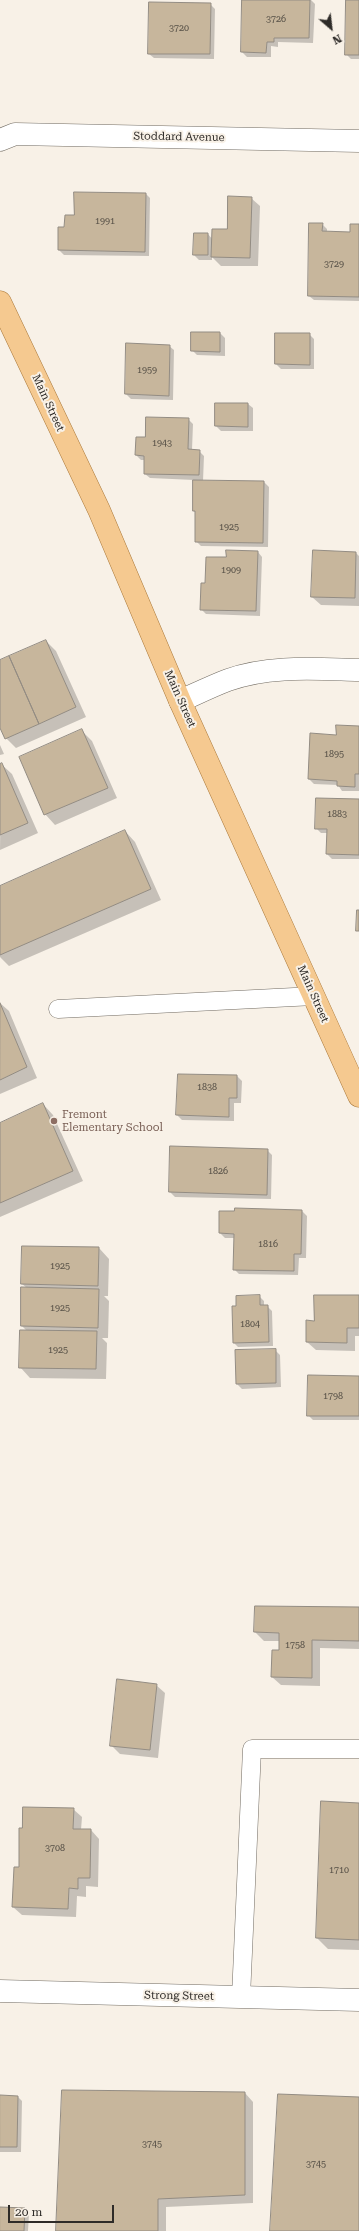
<!DOCTYPE html>
<html>
<head>
<meta charset="utf-8">
<style>
	body { margin:0 }
	#map { position:relative; width:359px; height:2231px; overflow:hidden; background:#f8f1e7; font-family:"Roboto Serif",serif }
	canvas { display:block }
	.north { position:absolute; left:311px; top:8px; width:40px; height:40px; -webkit-text-stroke:3px #f8f1e7; paint-order:stroke; rotate:152deg; font-size:11px; font-weight:700; line-height:16px; text-align:center; color:#2e2b28 }
	.north::after { content:''; display:block; margin:auto; width:14px; height:18px; background:#2e2b28; clip-path:polygon(50% 0,100% 100%,50% 72%,0 100%) }
	.scale { position:absolute; left:8px; top:2205px; width:106px; height:18px; box-sizing:border-box; border:2px solid #2e2b28; border-top:0; padding-left:5px; font-size:12px; line-height:14px; white-space:nowrap; color:#2e2b28; -webkit-text-stroke:3px #f8f1e7; paint-order:stroke }
</style>
</head>
<body>
<div id="map">
<canvas width="359" height="2231"></canvas>
<div class="north">N</div>
<div class="scale">20 m</div>
</div>
<script>
const c = document.querySelector('canvas').getContext('2d');
c.lineJoin = 'round';
function fill(path, color) { c.fillStyle = color; c.fill(path, 'evenodd'); }
function trace(path, color, width, dash) { c.strokeStyle = color; c.lineWidth = width; c.lineCap = dash ? 'butt' : 'round'; c.setLineDash(dash || []); c.stroke(path); }
function label(font, color, halo, rows, align = 'center') {
  c.font = font + ' "Roboto Serif",serif'; c.lineWidth = 4; c.setLineDash([]); c.textBaseline = 'middle'; c.strokeStyle = halo; c.fillStyle = color; for (const [text, x, y, turn = 0] of rows) {
    c.save(); c.translate(x, y); c.rotate((+turn || 0) * Math.PI / 180); c.textAlign = isNaN(turn) ? turn : align; if (halo) c.strokeText(text, 0, 0); c.fillText(text, 0, 0); c.restore();
  }
}
fill(new Path2D(`
	M 243,0 L 311,0 L 315,4 L 313,43 L 278,42 L 278,47 L 271,46 L 271,57 L 247,57 L 242,52 Z
	M 347,0 L 359,0 L 359,59 L 351,59 L 346,54 Z
	M 210,4 L 215,9 L 214,59 L 154,58 L 149,54 Z
	M 146,194 L 150,198 L 149,256 L 64,255 L 59,250 L 75,216 Z
	M 251,198 L 260,206 L 258,266 L 221,266 L 212,257 L 212,260 L 199,260 L 194,255 L 208,234 L 213,240 L 228,230 Z
	M 322,224 L 327,229 L 327,232 L 350,233 L 359,225 L 359,301 L 314,300 L 309,296 Z
	M 220,333 L 225,338 L 225,356 L 197,355 L 192,350 Z
	M 276,334 L 309,334 L 314,339 L 314,369 L 281,369 L 276,364 Z
	M 169,346 L 174,350 L 173,400 L 131,399 L 126,394 Z
	M 248,404 L 253,408 L 253,431 L 221,431 L 216,426 Z
	M 188,419 L 193,424 L 192,450 L 199,451 L 204,456 L 203,481 L 264,482 L 269,487 L 268,547 L 201,546 L 196,541 L 196,514 L 194,511 L 194,480 L 150,478 L 145,474 L 145,460 L 141,460 L 136,455 L 146,438 Z
	M 258,552 L 262,557 L 260,616 L 206,614 L 201,609 L 206,584 L 227,558 Z
	M 356,553 L 359,556 L 359,606 L 321,605 L 312,597 Z
	M 46,641 L 56,651 L 86,717 L 16,748 L 6,738 L 0,726 L 0,662 Z
	M 359,727 L 359,791 L 342,791 L 338,785 L 314,784 L 309,779 L 337,736 Z
	M 82,731 L 92,741 L 117,798 L 55,825 L 45,814 Z
	M 0,745 L 4,754 L 0,755 Z
	M 1,764 L 12,774 L 38,833 L 0,850 Z
	M 359,800 L 359,859 L 332,859 L 327,854 L 328,833 L 321,833 L 316,828 Z
	M 125,831 L 135,842 L 161,900 L 9,966 L 0,957 L 0,887 Z
	M 0,1003 L 9,1011 L 37,1078 L 0,1094 Z
	M 179,1075 L 237,1076 L 242,1081 L 241,1103 L 234,1103 L 234,1121 L 182,1120 L 177,1115 Z
	M 43,1104 L 53,1115 L 83,1181 L 0,1217 L 0,1124 Z
	M 267,1150 L 272,1155 L 271,1199 L 175,1197 L 170,1192 Z
	M 302,1211 L 307,1216 L 306,1258 L 299,1258 L 298,1275 L 239,1274 L 234,1269 L 235,1238 L 225,1238 L 220,1233 Z
	M 99,1248 L 109,1259 L 108,1296 L 104,1296 L 109,1301 L 108,1338 L 102,1338 L 107,1343 L 106,1379 L 30,1378 L 20,1367 L 27,1331 L 22,1326 L 27,1288 L 22,1284 Z
	M 259,1296 L 264,1301 L 264,1306 L 267,1306 L 272,1311 L 273,1346 L 238,1347 L 234,1343 L 237,1307 Z
	M 359,1296 L 359,1336 L 355,1336 L 355,1351 L 316,1350 L 307,1342 L 315,1322 Z
	M 275,1350 L 280,1355 L 281,1387 L 242,1389 L 237,1384 Z
	M 359,1377 L 359,1420 L 313,1420 L 308,1415 Z
	M 256,1607 L 359,1608 L 359,1649 L 320,1648 L 320,1686 L 281,1685 L 272,1677 L 280,1651 L 280,1641 L 264,1641 L 255,1632 Z
	M 156,1685 L 165,1693 L 158,1758 L 120,1754 L 111,1745 Z
	M 359,1804 L 359,1950 L 328,1949 L 317,1938 Z
	M 73,1809 L 82,1817 L 81,1830 L 91,1830 L 99,1839 L 98,1887 L 86,1886 L 86,1897 L 77,1896 L 76,1917 L 22,1915 L 13,1907 L 20,1868 Z
	M 245,2093 L 253,2102 L 253,2203 L 166,2207 L 166,2231 L 57,2231 Z
	M 0,2096 L 18,2097 L 22,2101 L 21,2152 L 0,2152 Z
	M 0,2208 L 24,2209 L 29,2214 L 28,2231 L 0,2231 Z`), '#0003');
const building = new Path2D(`
	M 242,0 L 310,0 L 309,38 L 274,38 L 274,42 L 267,42 L 266,53 L 241,52 Z
	M 346,0 L 359,0 L 359,55 L 345,55 Z
	M 149,2 L 211,3 L 210,54 L 148,54 Z
	M 74,192 L 146,193 L 145,252 L 58,250 L 58,227 L 64,227 L 65,215 L 74,215 Z
	M 228,196 L 252,197 L 250,258 L 211,257 L 212,229 L 227,229 Z
	M 309,223 L 323,223 L 322,231 L 350,232 L 350,224 L 359,224 L 359,297 L 308,296 Z
	M 194,233 L 208,233 L 208,255 L 193,255 Z
	M 191,332 L 220,332 L 220,352 L 191,351 Z
	M 275,333 L 310,333 L 310,365 L 275,364 Z
	M 126,343 L 170,345 L 169,396 L 125,394 Z
	M 215,403 L 248,403 L 248,427 L 215,426 Z
	M 146,417 L 189,418 L 188,449 L 200,450 L 199,475 L 144,474 L 144,456 L 135,455 L 136,437 L 145,437 Z
	M 193,480 L 264,481 L 263,543 L 195,542 L 195,511 L 193,511 Z
	M 226,550 L 258,551 L 256,611 L 200,610 L 201,583 L 205,583 L 206,557 L 226,557 Z
	M 313,550 L 356,552 L 355,598 L 311,597 Z
	M 46,640 L 76,707 L 39,724 L 9,656 Z
	M 9,656 L 39,724 L 5,739 L 0,728 L 0,660 Z
	M 336,725 L 359,726 L 359,774 L 355,774 L 355,787 L 337,786 L 337,781 L 308,779 L 310,733 L 336,735 Z
	M 82,729 L 108,788 L 44,815 L 19,757 Z
	M 2,763 L 28,823 L 0,835 L 0,764 Z
	M 316,798 L 359,799 L 359,855 L 326,854 L 327,829 L 315,829 Z
	M 125,830 L 151,889 L 0,955 L 0,886 Z
	M 357,910 L 359,910 L 359,931 L 356,931 Z
	M 0,1003 L 27,1067 L 0,1080 Z
	M 178,1074 L 237,1075 L 237,1098 L 229,1098 L 229,1117 L 176,1115 Z
	M 43,1103 L 73,1171 L 0,1203 L 0,1123 Z
	M 170,1146 L 268,1149 L 267,1195 L 169,1192 Z
	M 235,1208 L 302,1210 L 301,1254 L 294,1254 L 294,1271 L 233,1270 L 234,1234 L 219,1233 L 219,1211 L 234,1211 Z
	M 22,1246 L 99,1247 L 98,1286 L 21,1284 Z
	M 21,1287 L 99,1289 L 98,1328 L 21,1326 Z
	M 260,1295 L 260,1305 L 268,1305 L 269,1342 L 233,1343 L 232,1306 L 236,1306 L 236,1296 Z
	M 314,1295 L 359,1295 L 359,1328 L 347,1328 L 347,1343 L 306,1342 L 306,1320 L 314,1321 Z
	M 20,1330 L 97,1331 L 96,1369 L 19,1368 Z
	M 276,1349 L 276,1383 L 236,1384 L 235,1350 Z
	M 308,1375 L 359,1376 L 359,1416 L 307,1416 Z
	M 255,1606 L 359,1607 L 359,1641 L 312,1640 L 312,1678 L 271,1677 L 272,1650 L 279,1650 L 279,1633 L 254,1632 Z
	M 117,1679 L 157,1684 L 150,1750 L 110,1746 Z
	M 321,1801 L 359,1803 L 359,1940 L 316,1938 Z
	M 23,1807 L 74,1808 L 73,1829 L 91,1829 L 90,1878 L 78,1878 L 78,1889 L 69,1888 L 68,1909 L 12,1907 L 14,1867 L 19,1867 L 19,1828 L 22,1828 Z
	M 62,2090 L 245,2092 L 245,2195 L 158,2199 L 158,2231 L 56,2231 Z
	M 278,2094 L 359,2097 L 359,2231 L 270,2231 Z
	M 0,2095 L 18,2096 L 17,2147 L 0,2147 Z
	M 0,2207 L 25,2208 L 24,2231 L 0,2231 Z`);
fill(building, '#c7b69c');
trace(building, '#938c83', 1);
const service = new Path2D(`
	M 58,1009 L 314,996
	M 241,1997 L 252,1749 L 359,1749`);
const minor = new Path2D(`
	M 0,140 L 15,134 L 359,141
	M 180,701 C 196,694 212,686 228,680 C 269,665 316,669 359,670`);
const tertiary = new Path2D(`
	M 0,1991 L 359,2000`);
const primary = new Path2D(`
	M 0,302 L 99,510 L 180,701 L 359,1096`);
trace(service, '#726c63', 19);
trace(minor, '#726c63', 23);
trace(tertiary, '#726c63', 23);
trace(primary, '#ab7a3c', 23);
trace(service, '#fff', 18);
trace(minor, '#fff', 22);
trace(tertiary, '#fff', 22);
trace(primary, '#f5c990', 22);
for (const [x, y, r, color] of [
	[54,1121,4,"#8d6e63"]
]) { const dot = new Path2D(); dot.arc(x, y, r, 0, 2 * Math.PI); c.fillStyle = color; c.fill(dot); trace(dot, '#f8f1e7', 1.5); }
label('9px', '#544e45', null, [
	["3726",276,19],
	["3720",179,28],
	["1991",105,221],
	["3729",334,264],
	["1959",147,370],
	["1943",162,443],
	["1925",229,527],
	["1909",231,570],
	["1895",334,754],
	["1883",337,814],
	["1838",207,1087],
	["1826",218,1171],
	["1816",268,1244],
	["1925",60,1266],
	["1925",60,1308],
	["1804",250,1324],
	["1925",58,1350],
	["1798",333,1396],
	["1758",295,1645],
	["3708",55,1848],
	["1710",339,1870],
	["3745",152,2144],
	["3745",316,2164]
]);
label('11px', '#2e2b28', '#f8f1e7', [
	["Stoddard Avenue",179,137,1],
	["Main Street",48,403,65],
	["Main Street",180,699,66],
	["Main Street",313,994,66],
	["Strong Street",179,1996,1]
]);
label('11px', '#785e54', '#f8f1e7', [
	["Fremont",62,1115],
	["Elementary School",62,1128]
], 'left');
</script>
</body>
</html>
